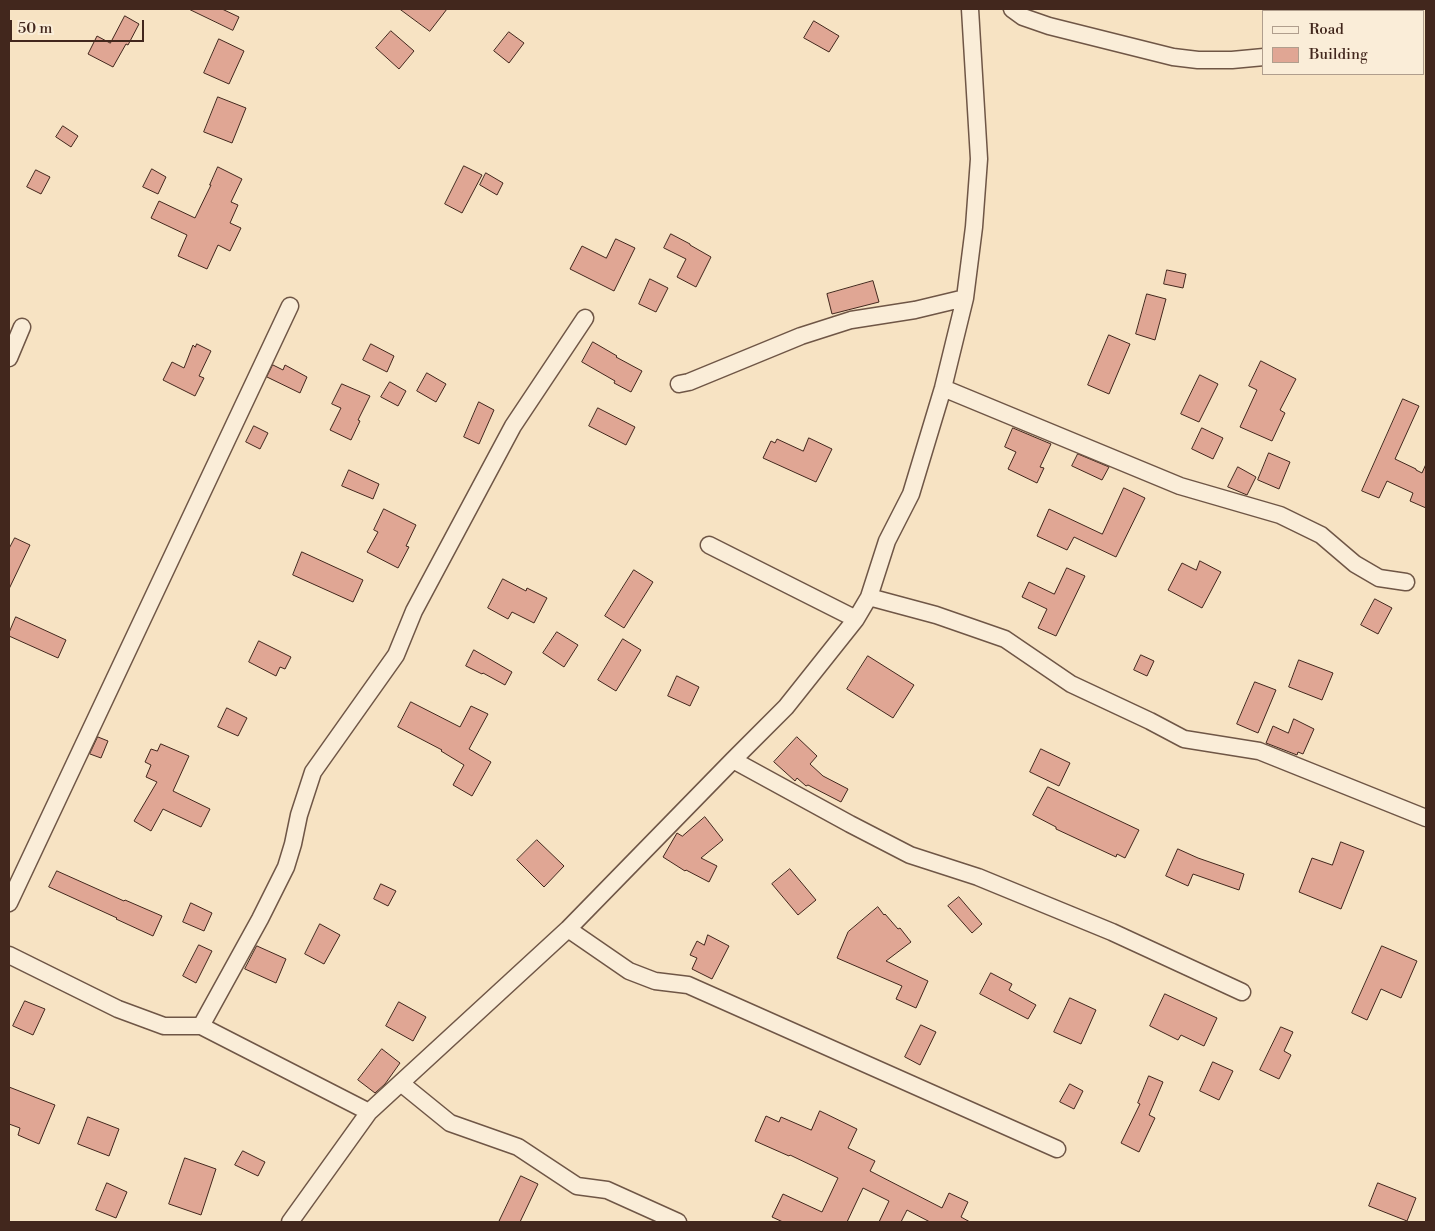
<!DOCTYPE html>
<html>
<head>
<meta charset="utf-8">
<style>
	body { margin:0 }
	#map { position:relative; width:1435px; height:1231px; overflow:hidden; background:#f7e3c3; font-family:"Libre Bodoni",serif }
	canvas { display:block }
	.frame { position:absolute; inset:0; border:10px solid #42271d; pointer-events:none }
	.legend { position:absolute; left:1262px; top:10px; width:162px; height:65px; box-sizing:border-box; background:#faedd8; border:1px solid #b09e8d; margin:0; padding:6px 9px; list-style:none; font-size:15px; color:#42271d }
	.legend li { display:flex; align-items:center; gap:10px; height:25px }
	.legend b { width:25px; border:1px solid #b09e8d }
	.scale { position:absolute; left:10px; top:20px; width:134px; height:22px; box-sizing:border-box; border:2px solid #42271d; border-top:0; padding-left:6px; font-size:15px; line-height:18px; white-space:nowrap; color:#42271d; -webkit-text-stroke:4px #faedd8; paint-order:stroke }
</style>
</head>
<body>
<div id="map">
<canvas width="1435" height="1231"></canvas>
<div class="frame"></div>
<ul class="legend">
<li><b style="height:6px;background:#faedd8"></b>Road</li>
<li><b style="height:14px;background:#e0a694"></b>Building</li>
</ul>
<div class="scale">50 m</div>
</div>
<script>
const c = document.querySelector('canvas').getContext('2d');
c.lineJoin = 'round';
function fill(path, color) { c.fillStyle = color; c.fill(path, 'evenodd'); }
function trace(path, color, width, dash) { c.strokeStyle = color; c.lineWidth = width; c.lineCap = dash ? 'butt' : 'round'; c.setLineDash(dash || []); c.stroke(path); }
const building = new Path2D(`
	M 189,9 L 222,9 L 239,17 L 233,30 Z
	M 400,9 L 447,9 L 430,31 Z
	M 125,16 L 139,24 L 128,45 L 126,44 L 113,67 L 88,54 L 97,36 L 110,43 Z
	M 814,21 L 839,36 L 829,52 L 804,38 Z
	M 391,31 L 414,51 L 399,69 L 376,48 Z
	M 509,32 L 524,43 L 509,63 L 494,51 Z
	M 219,39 L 244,51 L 229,84 L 204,73 Z
	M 218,97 L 246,108 L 232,143 L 204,132 Z
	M 63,126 L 78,136 L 71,147 L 56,137 Z
	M 464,166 L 482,175 L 462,213 L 445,204 Z
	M 218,167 L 242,179 L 231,202 L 238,205 L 230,223 L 241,228 L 230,251 L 218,245 L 207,269 L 178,256 L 187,235 L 151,218 L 159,201 L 195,218 L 211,185 L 210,185 Z
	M 152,169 L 166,177 L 158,194 L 143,187 Z
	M 36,170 L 50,177 L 41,194 L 27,187 Z
	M 486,173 L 503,183 L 497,195 L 480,185 Z
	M 671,234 L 690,244 L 690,245 L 711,257 L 696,287 L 677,277 L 686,259 L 664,248 Z
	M 616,239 L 635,248 L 614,291 L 570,269 L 582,246 L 606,258 Z
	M 1167,270 L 1186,274 L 1183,288 L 1164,284 Z
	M 650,279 L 668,288 L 656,312 L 639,304 Z
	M 873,281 L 879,302 L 832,314 L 827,294 Z
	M 1147,294 L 1166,299 L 1155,340 L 1136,334 Z
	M 1109,335 L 1130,344 L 1109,394 L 1088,385 Z
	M 593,342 L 617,356 L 616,357 L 642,371 L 631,392 L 614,383 L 615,381 L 582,362 Z
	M 197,344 L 211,351 L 199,376 L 204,378 L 195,396 L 163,380 L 172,362 L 184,368 L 193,345 L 195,347 Z
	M 371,344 L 394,356 L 387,372 L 363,360 Z
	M 1261,361 L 1296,379 L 1280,410 L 1285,413 L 1272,441 L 1240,427 L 1257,390 L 1249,386 Z
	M 273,365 L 283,370 L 285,365 L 307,377 L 300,393 L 267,377 Z
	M 427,373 L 446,384 L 436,402 L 417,391 Z
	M 1200,375 L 1218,384 L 1199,422 L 1181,414 Z
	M 390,382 L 406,391 L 398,406 L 381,397 Z
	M 342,384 L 370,396 L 358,420 L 360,421 L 351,440 L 330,430 L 341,408 L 332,404 Z
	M 1403,399 L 1419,406 L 1395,459 L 1416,469 L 1416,470 L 1422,473 L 1426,464 L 1426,508 L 1410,501 L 1413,493 L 1387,481 L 1379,498 L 1362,491 Z
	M 479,402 L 494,410 L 479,444 L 464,437 Z
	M 598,408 L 635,427 L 626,445 L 589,426 Z
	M 254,426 L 268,433 L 260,449 L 246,442 Z
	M 1013,428 L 1051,444 L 1040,467 L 1044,468 L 1037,483 L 1008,469 L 1016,452 L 1005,447 Z
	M 1202,428 L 1223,438 L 1213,459 L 1192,449 Z
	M 809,438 L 832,449 L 816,482 L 763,458 L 771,441 L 775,443 L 777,439 L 803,451 Z
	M 1269,453 L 1290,462 L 1279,489 L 1258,480 Z
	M 1078,454 L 1109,467 L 1102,480 L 1072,466 Z
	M 1238,467 L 1256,477 L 1247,495 L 1228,487 Z
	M 349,470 L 379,484 L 373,499 L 342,486 Z
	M 1124,488 L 1145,498 L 1116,557 L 1074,537 L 1067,550 L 1037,536 L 1049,509 L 1102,534 Z
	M 384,509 L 416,525 L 406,546 L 409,547 L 398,568 L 367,552 L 378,532 L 374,530 Z
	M 15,538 L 30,545 L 9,589 L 9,549 Z
	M 302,552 L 363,580 L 353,602 L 293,575 Z
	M 1200,561 L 1221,572 L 1202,608 L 1168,590 L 1182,563 L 1196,570 Z
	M 1067,568 L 1085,576 L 1056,636 L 1038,628 L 1047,609 L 1022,597 L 1029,582 L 1054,594 Z
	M 634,570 L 653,582 L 624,628 L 605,616 Z
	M 503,579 L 526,591 L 527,588 L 547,598 L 534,623 L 512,612 L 508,619 L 488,608 Z
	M 1375,599 L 1392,608 L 1378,634 L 1361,625 Z
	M 16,617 L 66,640 L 58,658 L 9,636 L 9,633 Z
	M 557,632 L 578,645 L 564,667 L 543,653 Z
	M 623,639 L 641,650 L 616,691 L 598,680 Z
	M 259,641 L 291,657 L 285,669 L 280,667 L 276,676 L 249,662 Z
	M 474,650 L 512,672 L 505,685 L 483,673 L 482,674 L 466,666 Z
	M 1141,655 L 1154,661 L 1147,676 L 1134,670 Z
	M 868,656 L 914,685 L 893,718 L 847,689 Z
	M 1299,660 L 1333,673 L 1322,700 L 1289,687 Z
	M 677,676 L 699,687 L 690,706 L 668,696 Z
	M 1255,682 L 1276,690 L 1258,733 L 1237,724 Z
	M 411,702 L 460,727 L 471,706 L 488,714 L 469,749 L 491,762 L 472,796 L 453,785 L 464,765 L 441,751 L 442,750 L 398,727 Z
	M 227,708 L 247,718 L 238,736 L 218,727 Z
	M 1294,719 L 1314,729 L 1303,754 L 1298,752 L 1297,755 L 1266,743 L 1273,726 L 1288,733 Z
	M 98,737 L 108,741 L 101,758 L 90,754 Z
	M 797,737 L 817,756 L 810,764 L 823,776 L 848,789 L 841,802 L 808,785 L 806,786 L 797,778 L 795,781 L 774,762 Z
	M 161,744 L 189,756 L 173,791 L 210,809 L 201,827 L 163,809 L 151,831 L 134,821 L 157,782 L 146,777 L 151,765 L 145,762 L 151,749 L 157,751 Z
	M 1041,749 L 1070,763 L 1059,786 L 1030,772 Z
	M 1048,787 L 1139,830 L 1125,858 L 1117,854 L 1116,857 L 1056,829 L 1056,827 L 1033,815 Z
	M 705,817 L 723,840 L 701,858 L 717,866 L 709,882 L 686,870 L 685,871 L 663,857 L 677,833 L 682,836 Z
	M 537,840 L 564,866 L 544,887 L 517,860 Z
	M 1341,842 L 1364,851 L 1341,909 L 1299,892 L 1312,858 L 1332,865 Z
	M 1178,849 L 1198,858 L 1244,874 L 1239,890 L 1193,874 L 1188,886 L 1166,876 Z
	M 790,869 L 816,900 L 798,915 L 772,884 Z
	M 57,871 L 124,901 L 125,900 L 162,916 L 153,936 L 116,919 L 117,918 L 49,887 Z
	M 381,884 L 396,891 L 388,906 L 374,899 Z
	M 959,897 L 982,924 L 972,933 L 948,906 Z
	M 191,903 L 212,913 L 204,931 L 183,922 Z
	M 878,907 L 884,915 L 885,914 L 898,929 L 900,928 L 911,942 L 886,961 L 928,981 L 916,1008 L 896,999 L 902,986 L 837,958 L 848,932 Z
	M 320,924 L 340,935 L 324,964 L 305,954 Z
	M 708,935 L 729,946 L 712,979 L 692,969 L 697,958 L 690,955 L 697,941 L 704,945 Z
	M 199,945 L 212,951 L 196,983 L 183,976 Z
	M 257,946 L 286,959 L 276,983 L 245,969 Z
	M 1382,946 L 1417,961 L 1401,998 L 1381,989 L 1367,1020 L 1352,1013 Z
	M 991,973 L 1012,984 L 1009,990 L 1036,1005 L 1028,1019 L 980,994 Z
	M 1165,994 L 1217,1018 L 1204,1046 L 1181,1035 L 1178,1040 L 1150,1026 Z
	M 1070,998 L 1096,1010 L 1081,1044 L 1054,1032 Z
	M 25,1001 L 45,1009 L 33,1035 L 13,1026 Z
	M 399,1002 L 426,1017 L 413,1041 L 386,1026 Z
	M 921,1025 L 936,1032 L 920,1065 L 905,1057 Z
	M 1281,1027 L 1293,1032 L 1284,1051 L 1291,1055 L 1279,1079 L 1260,1070 Z
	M 382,1049 L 400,1063 L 385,1084 L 375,1093 L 358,1080 Z
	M 1213,1062 L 1233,1071 L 1219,1100 L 1200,1091 Z
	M 1149,1076 L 1163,1082 L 1149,1115 L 1155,1118 L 1139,1152 L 1121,1143 L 1140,1104 L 1138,1103 Z
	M 1070,1084 L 1083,1091 L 1074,1109 L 1060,1102 Z
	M 9,1087 L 55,1105 L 39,1144 L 18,1135 L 20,1128 L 9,1124 Z
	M 820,1111 L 857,1129 L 848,1148 L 875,1161 L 870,1171 L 942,1208 L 949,1193 L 968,1202 L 961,1217 L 970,1222 L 930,1222 L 907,1210 L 901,1222 L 879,1222 L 889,1201 L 863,1188 L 847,1222 L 783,1222 L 772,1217 L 783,1194 L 822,1212 L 838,1178 L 790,1155 L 789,1156 L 755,1141 L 766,1116 L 779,1122 L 781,1117 L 811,1130 Z
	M 88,1117 L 119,1129 L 109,1156 L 78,1144 Z
	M 243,1151 L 265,1162 L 258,1176 L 235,1165 Z
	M 185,1158 L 216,1169 L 201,1215 L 169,1204 Z
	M 521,1176 L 538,1184 L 520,1222 L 499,1222 Z
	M 107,1183 L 127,1192 L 116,1218 L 96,1210 Z
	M 1378,1183 L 1416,1198 L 1407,1221 L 1369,1206 Z`);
fill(building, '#e0a694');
trace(building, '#42271d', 1);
const street = new Path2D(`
	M 1012,9 L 1023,17 L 1049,26 L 1173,57 L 1198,60 L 1232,60 L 1264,57
	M 9,358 L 22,327
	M 679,384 L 689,382 L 801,336 L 851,320 L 915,310 L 965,298
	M 943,388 L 1180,486 L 1280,515 L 1321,535 L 1355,564 L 1379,578 L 1406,582
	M 709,545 L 856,619
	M 869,597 L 936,615 L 1005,639 L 1071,684 L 1150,721 L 1184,739 L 1259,751 L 1426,818
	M 733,760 L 850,824 L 910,855 L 978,877 L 1112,932 L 1242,992
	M 9,903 L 290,306
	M 568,929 L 629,971 L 655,981 L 688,985 L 1057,1149
	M 9,955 L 118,1009 L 164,1026 L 201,1026 L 369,1112
	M 201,1026 L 260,919 L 286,867 L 293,844 L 299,815 L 313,772 L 396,655 L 414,611 L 513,426 L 585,318
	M 402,1084 L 450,1123 L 518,1147 L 577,1186 L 607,1190 L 678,1222
	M 290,1222 L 369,1112 L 568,929 L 733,760 L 786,707 L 856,619 L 869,597 L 887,541 L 911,494 L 943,388 L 965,298 L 974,227 L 979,159 L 970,9`);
trace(street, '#6f5646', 19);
trace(street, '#faedd8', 16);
</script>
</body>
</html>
